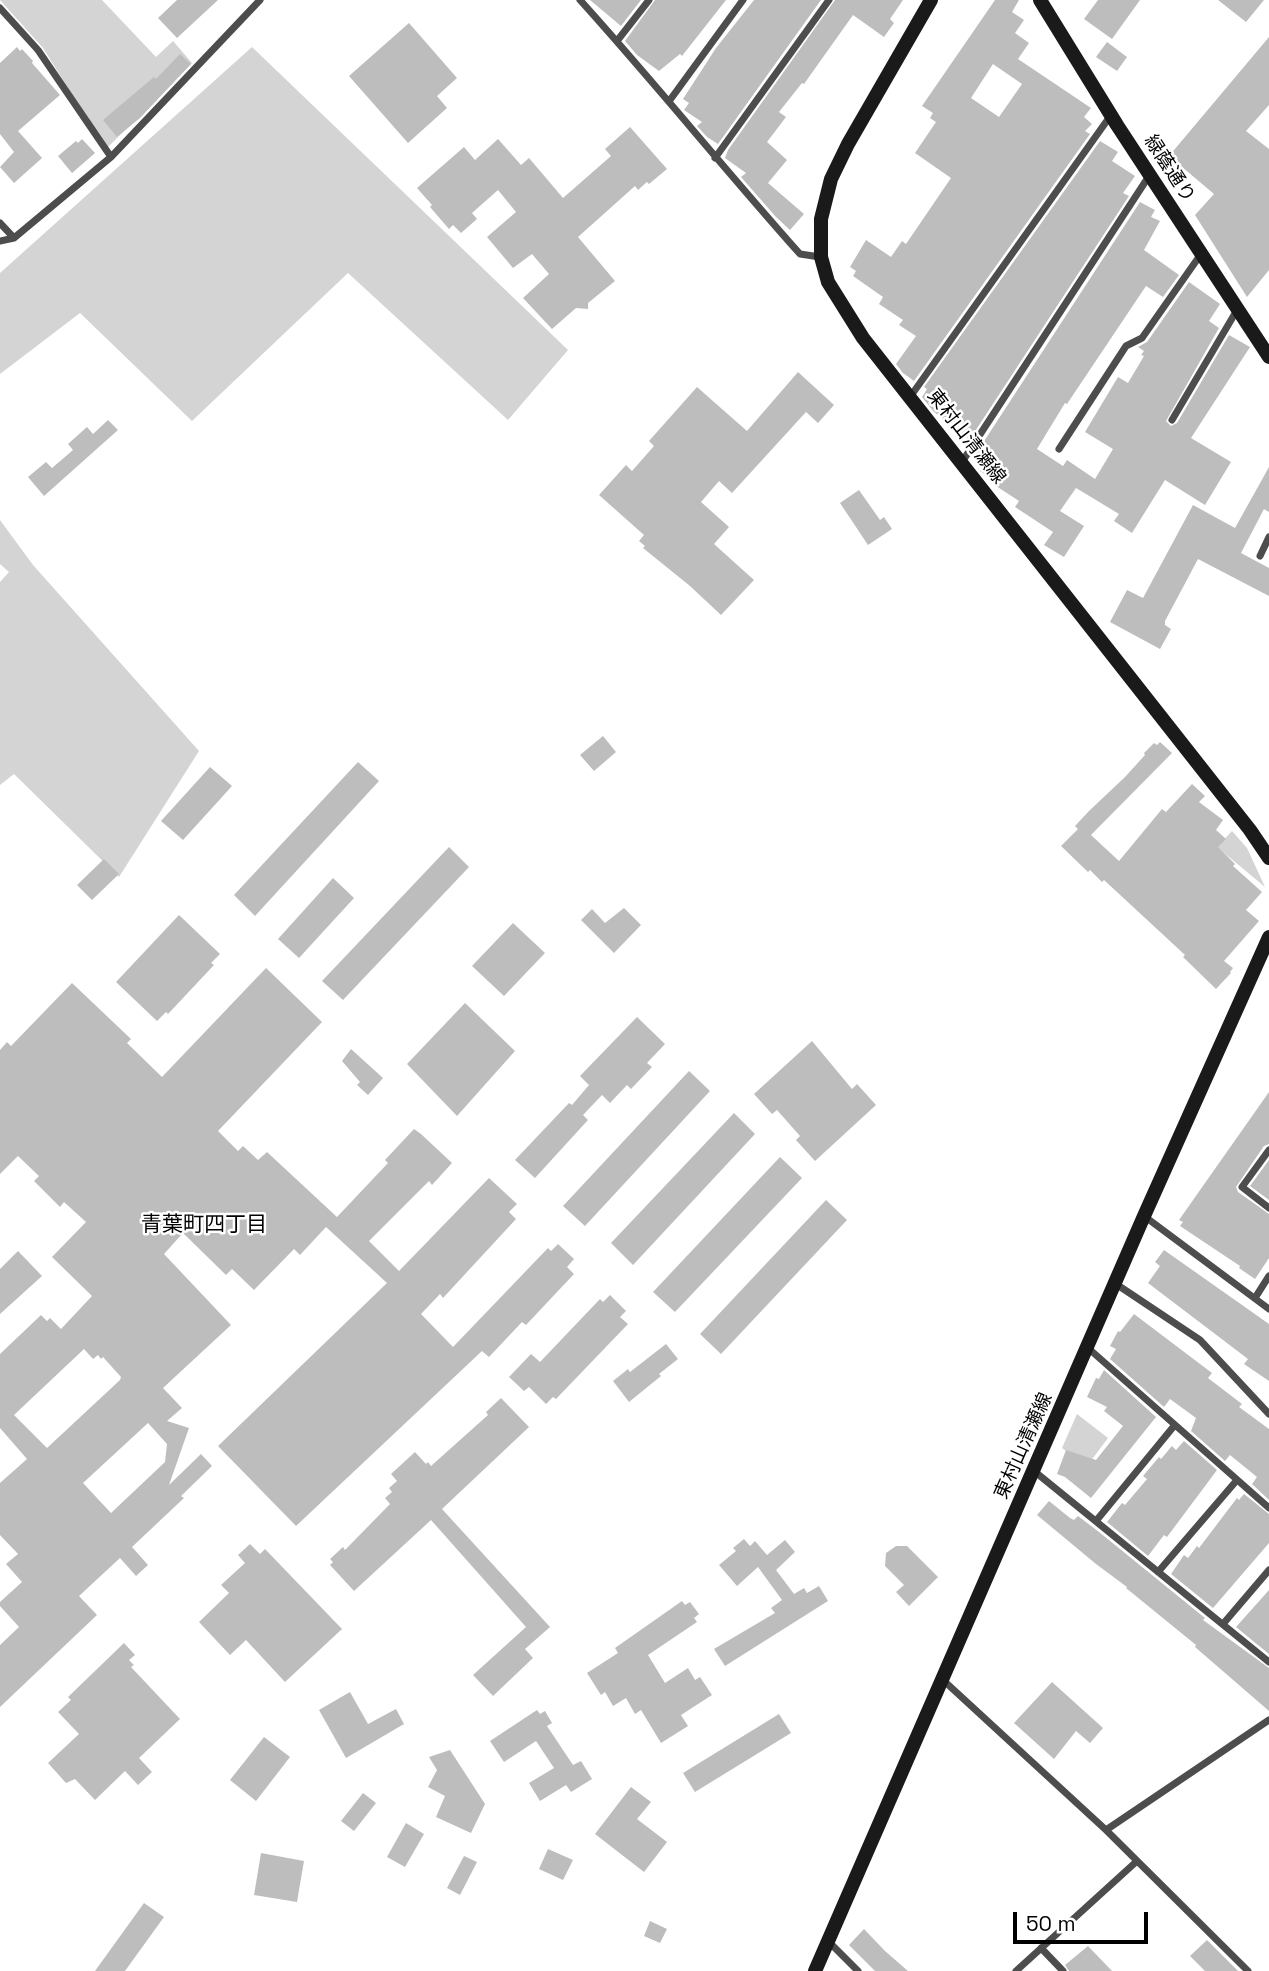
<!DOCTYPE html>
<html>
<head>
<meta charset="utf-8">
<style>
	body { margin:0 }
	#map { position:relative; width:1269px; height:1971px; overflow:hidden; background:#fff; font-family:"Space Grotesk",sans-serif }
	canvas { display:block }
	.scale { position:absolute; left:1013px; top:1912px; width:135px; height:32px; box-sizing:border-box; border:4px solid #000; border-top:0; padding-left:9px; font-size:21px; line-height:24px; white-space:nowrap; color:#000; -webkit-text-stroke:5px #fff; paint-order:stroke }
</style>
</head>
<body>
<div id="map">
<canvas width="1269" height="1971"></canvas>
<div class="scale">50 m</div>
</div>
<script>
const c = document.querySelector('canvas').getContext('2d');
c.lineJoin = 'round';
function fill(path, color) { c.fillStyle = color; c.fill(path, 'evenodd'); }
function trace(path, color, width, dash) { c.strokeStyle = color; c.lineWidth = width; c.lineCap = dash ? 'butt' : 'round'; c.setLineDash(dash || []); c.stroke(path); }
function label(font, color, halo, rows, align = 'center') {
  c.font = font + ' "Space Grotesk","Noto Sans JP",sans-serif'; c.lineWidth = 5; c.setLineDash([]); c.textBaseline = 'middle'; c.strokeStyle = halo; c.fillStyle = color; for (const [text, x, y, turn = 0] of rows) {
    c.save(); c.translate(x, y); c.rotate((+turn || 0) * Math.PI / 180); c.textAlign = isNaN(turn) ? turn : align; if (halo) c.strokeText(text, 0, 0); c.fillText(text, 0, 0); c.restore();
  }
}
fill(new Path2D(`
	M 0,0 L 102,0 L 156,57 L 173,41 L 192,63 L 106,149 L 43,48 Z
	M 252,47 L 568,350 L 508,420 L 348,273 L 192,421 L 80,313 L 0,374 L 0,273 Z
	M 0,520 L 33,565 L 199,751 L 119,877 L 14,774 L 0,785 L 0,582 L 9,572 L 0,564 Z
	M 1232,831 L 1247,848 L 1265,887 L 1217,847 Z
	M 1077,1414 L 1108,1438 L 1087,1466 L 1062,1448 Z`), '#d4d4d4');
fill(new Path2D(`
	M 177,0 L 218,0 L 177,38 L 158,18 Z
	M 590,0 L 641,0 L 621,26 Z
	M 655,0 L 726,0 L 682,56 L 680,54 L 659,71 L 637,55 L 625,41 Z
	M 754,0 L 821,0 L 718,144 L 707,137 L 697,126 L 702,122 L 684,110 L 689,103 L 683,99 L 716,48 Z
	M 835,0 L 903,0 L 890,19 L 894,23 L 884,37 L 853,15 L 804,84 L 802,83 L 779,112 L 786,117 L 767,142 L 787,160 L 768,183 L 804,214 L 790,230 L 776,217 L 741,177 L 746,173 L 725,158 L 728,150 Z
	M 995,0 L 1019,0 L 1012,12 L 1024,20 L 1015,33 L 1029,43 L 1018,59 L 1091,108 L 1084,117 L 1092,124 L 1085,131 L 1090,134 L 914,381 L 903,373 L 896,364 L 916,336 L 899,325 L 903,320 L 879,304 L 883,297 L 853,276 L 856,271 L 850,267 L 866,240 L 891,257 L 902,241 L 906,244 L 951,178 L 915,153 L 936,122 L 930,118 L 933,113 L 922,106 ZM 993,64 L 1022,84 L 999,117 L 971,98 Z
	M 1098,0 L 1140,0 L 1112,39 L 1084,19 Z
	M 1218,0 L 1264,0 L 1246,22 Z
	M 409,23 L 457,78 L 437,96 L 447,108 L 408,143 L 349,76 Z
	M 1269,37 L 1269,105 L 1246,131 L 1269,149 L 1269,270 L 1247,297 L 1195,215 L 1214,194 L 1169,156 Z
	M 1107,42 L 1127,57 L 1117,71 L 1096,57 Z
	M 17,47 L 20,51 L 22,49 L 33,61 L 32,63 L 60,95 L 18,131 L 42,158 L 14,183 L 0,167 L 14,152 L 0,134 L 0,63 Z
	M 180,54 L 191,64 L 140,118 L 117,137 L 103,120 L 154,77 L 156,79 Z
	M 630,127 L 667,169 L 649,184 L 647,182 L 638,190 L 635,186 L 578,237 L 615,281 L 588,303 L 588,309 L 576,308 L 552,329 L 523,298 L 549,274 L 532,254 L 513,268 L 487,237 L 516,212 L 498,190 L 472,213 L 477,219 L 461,233 L 453,225 L 449,229 L 430,207 L 432,205 L 417,188 L 464,147 L 475,160 L 498,139 L 521,165 L 529,158 L 563,198 L 611,156 L 605,149 Z
	M 82,139 L 95,153 L 72,173 L 58,156 L 76,141 L 78,143 Z
	M 1100,141 L 1118,152 L 1112,161 L 1135,176 L 1123,193 L 1129,196 L 970,439 L 946,424 L 947,421 L 934,412 L 922,397 L 927,389 L 924,387 Z
	M 1140,202 L 1155,210 L 1151,217 L 1160,221 L 1144,250 L 1179,275 L 1163,297 L 1146,286 L 1067,404 L 1065,403 L 1037,449 L 1063,466 L 1067,460 L 1095,479 L 1113,449 L 1085,432 L 1118,377 L 1128,383 L 1144,356 L 1141,355 L 1144,351 L 1138,347 L 1147,342 L 1189,282 L 1220,304 L 1209,321 L 1219,328 L 1166,421 L 1171,426 L 1177,423 L 1229,335 L 1250,347 L 1191,438 L 1231,462 L 1205,505 L 1165,480 L 1132,533 L 1114,521 L 1119,514 L 1076,488 L 1060,511 L 1084,526 L 1064,557 L 1044,545 L 1053,532 L 1015,507 L 1019,501 L 993,484 L 995,481 L 980,471 L 985,461 L 975,455 Z
	M 798,372 L 834,405 L 818,423 L 806,412 L 732,493 L 719,481 L 701,502 L 729,527 L 714,544 L 754,580 L 721,615 L 690,586 L 643,548 L 645,546 L 639,541 L 644,535 L 599,495 L 626,465 L 632,471 L 654,446 L 649,441 L 697,387 L 747,431 Z
	M 108,420 L 118,430 L 44,496 L 28,477 L 46,462 L 52,468 L 73,450 L 68,444 L 87,427 L 93,434 Z
	M 1269,467 L 1269,512 L 1264,509 L 1241,553 L 1269,568 L 1269,596 L 1198,559 L 1165,621 L 1165,625 L 1171,629 L 1160,649 L 1110,622 L 1127,590 L 1143,598 L 1193,505 L 1235,528 Z
	M 859,490 L 880,520 L 884,517 L 892,529 L 868,545 L 840,503 Z
	M 603,736 L 616,752 L 594,771 L 580,755 Z
	M 1160,742 L 1172,753 L 1091,835 L 1119,861 L 1162,809 L 1166,812 L 1192,784 L 1205,796 L 1199,802 L 1223,820 L 1216,830 L 1226,839 L 1218,847 L 1235,864 L 1233,866 L 1262,892 L 1246,910 L 1259,921 L 1224,961 L 1233,968 L 1230,972 L 1231,973 L 1216,989 L 1183,957 L 1185,955 L 1104,880 L 1102,882 L 1090,870 L 1088,872 L 1061,846 L 1078,829 L 1075,826 L 1089,811 L 1125,777 L 1145,755 L 1144,753 L 1154,743 L 1157,745 Z
	M 358,762 L 379,781 L 255,916 L 234,895 Z
	M 210,767 L 232,786 L 183,840 L 161,821 Z
	M 449,847 L 469,867 L 343,1000 L 322,981 Z
	M 104,859 L 119,874 L 92,900 L 77,885 Z
	M 333,878 L 354,898 L 299,958 L 278,939 Z
	M 624,908 L 641,925 L 614,953 L 581,920 L 592,909 L 605,923 Z
	M 179,915 L 220,954 L 211,963 L 214,965 L 168,1014 L 166,1012 L 157,1021 L 116,982 Z
	M 513,923 L 545,953 L 504,996 L 472,966 Z
	M 266,968 L 322,1022 L 218,1131 L 238,1151 L 243,1146 L 258,1160 L 267,1152 L 337,1217 L 388,1163 L 385,1160 L 414,1129 L 421,1134 L 452,1163 L 432,1185 L 429,1181 L 369,1241 L 399,1271 L 489,1178 L 517,1204 L 509,1212 L 516,1219 L 443,1298 L 440,1294 L 421,1314 L 453,1347 L 548,1248 L 551,1251 L 558,1244 L 574,1259 L 567,1267 L 574,1274 L 526,1325 L 522,1322 L 489,1357 L 482,1351 L 296,1526 L 218,1446 L 387,1283 L 326,1227 L 300,1255 L 294,1249 L 254,1290 L 232,1269 L 226,1275 L 183,1233 L 164,1254 L 231,1325 L 163,1388 L 182,1408 L 167,1421 L 189,1428 L 169,1485 L 201,1454 L 212,1466 L 181,1496 L 184,1498 L 132,1547 L 148,1565 L 136,1576 L 120,1558 L 79,1596 L 97,1615 L 0,1707 L 0,1645 L 19,1627 L 0,1606 L 0,1602 L 22,1582 L 6,1564 L 18,1554 L 0,1535 L 0,1483 L 27,1459 L 0,1428 L 0,1354 L 41,1315 L 47,1321 L 50,1318 L 61,1329 L 92,1296 L 52,1257 L 86,1222 L 64,1202 L 60,1207 L 34,1181 L 39,1176 L 18,1156 L 0,1174 L 0,1050 L 7,1042 L 11,1046 L 72,983 L 131,1039 L 127,1043 L 162,1077 ZM 84,1349 L 93,1359 L 98,1355 L 101,1359 L 103,1357 L 121,1377 L 120,1380 L 47,1448 L 14,1415 ZM 148,1423 L 167,1444 L 165,1462 L 111,1513 L 83,1483 Z
	M 465,1003 L 515,1051 L 457,1116 L 407,1064 Z
	M 637,1017 L 665,1044 L 647,1063 L 652,1067 L 631,1089 L 627,1085 L 610,1103 L 602,1095 L 583,1115 L 588,1120 L 535,1178 L 515,1160 L 569,1103 L 572,1105 L 589,1085 L 580,1076 Z
	M 812,1041 L 852,1089 L 857,1084 L 876,1105 L 815,1161 L 796,1140 L 800,1136 L 777,1110 L 772,1114 L 754,1094 Z
	M 351,1049 L 383,1078 L 368,1095 L 357,1085 L 360,1082 L 342,1061 Z
	M 689,1071 L 710,1091 L 585,1226 L 563,1206 Z
	M 1269,1092 L 1269,1144 L 1264,1146 L 1236,1187 L 1238,1192 L 1269,1214 L 1269,1258 L 1255,1279 L 1239,1268 L 1240,1266 L 1180,1226 L 1183,1222 L 1179,1220 Z
	M 734,1113 L 755,1134 L 633,1265 L 611,1243 Z
	M 780,1157 L 802,1178 L 675,1312 L 653,1292 Z
	M 1269,1160 L 1269,1200 L 1250,1186 Z
	M 826,1200 L 847,1220 L 721,1354 L 700,1334 Z
	M 1164,1250 L 1269,1324 L 1269,1381 L 1244,1364 L 1248,1359 L 1148,1283 L 1160,1266 L 1155,1262 Z
	M 18,1251 L 42,1276 L 0,1314 L 0,1269 Z
	M 610,1295 L 626,1311 L 620,1317 L 628,1324 L 556,1399 L 553,1397 L 546,1404 L 529,1387 L 524,1391 L 509,1377 L 531,1354 L 540,1362 L 600,1299 L 603,1302 Z
	M 1134,1314 L 1212,1373 L 1208,1378 L 1242,1404 L 1239,1407 L 1269,1429 L 1269,1500 L 1252,1484 L 1257,1477 L 1230,1455 L 1225,1461 L 1191,1431 L 1196,1418 L 1170,1399 L 1164,1407 L 1110,1359 L 1116,1349 L 1110,1346 L 1118,1331 L 1120,1332 Z
	M 666,1344 L 678,1359 L 659,1374 L 661,1376 L 629,1402 L 613,1381 L 628,1369 L 630,1372 Z
	M 1104,1370 L 1156,1417 L 1091,1498 L 1065,1477 L 1057,1474 L 1066,1450 L 1096,1460 L 1123,1426 L 1104,1411 L 1107,1407 L 1087,1397 L 1096,1378 L 1099,1379 Z
	M 501,1398 L 529,1427 L 442,1509 L 550,1627 L 525,1649 L 533,1658 L 493,1696 L 473,1675 L 526,1627 L 431,1520 L 354,1591 L 330,1565 L 333,1562 L 330,1559 L 343,1547 L 345,1550 L 390,1504 L 385,1498 L 392,1492 L 389,1488 L 397,1481 L 391,1474 L 415,1452 L 426,1464 L 428,1462 L 431,1466 L 488,1415 L 486,1412 Z
	M 1184,1441 L 1217,1470 L 1167,1537 L 1164,1535 L 1148,1556 L 1107,1522 L 1122,1503 L 1125,1505 L 1147,1479 L 1143,1476 L 1159,1457 L 1161,1459 L 1172,1446 L 1176,1450 Z
	M 1244,1494 L 1269,1514 L 1269,1543 L 1213,1608 L 1171,1574 L 1184,1555 L 1188,1558 L 1197,1546 L 1199,1548 L 1237,1498 L 1239,1500 Z
	M 1049,1501 L 1070,1518 L 1074,1520 L 1078,1516 L 1099,1532 L 1205,1618 L 1203,1620 L 1269,1668 L 1269,1711 L 1195,1647 L 1196,1645 L 1126,1588 L 1127,1587 L 1096,1564 L 1037,1515 Z
	M 744,1539 L 750,1546 L 755,1541 L 767,1555 L 785,1540 L 795,1552 L 776,1570 L 794,1594 L 804,1588 L 807,1593 L 819,1586 L 828,1601 L 725,1666 L 714,1649 L 775,1613 L 771,1608 L 782,1600 L 758,1567 L 737,1586 L 719,1565 L 736,1551 L 733,1548 Z
	M 250,1544 L 260,1554 L 265,1549 L 342,1629 L 285,1682 L 246,1640 L 230,1655 L 199,1622 L 229,1593 L 221,1585 L 245,1563 L 238,1555 Z
	M 896,1546 L 907,1546 L 938,1577 L 909,1606 L 896,1592 L 904,1585 L 885,1566 L 886,1553 Z
	M 1269,1590 L 1269,1654 L 1236,1627 Z
	M 682,1601 L 685,1605 L 690,1602 L 699,1614 L 694,1618 L 697,1622 L 648,1655 L 665,1683 L 688,1668 L 695,1680 L 700,1677 L 712,1695 L 681,1715 L 688,1726 L 661,1743 L 641,1710 L 635,1714 L 626,1698 L 613,1706 L 605,1692 L 601,1695 L 587,1673 L 618,1653 L 615,1648 Z
	M 124,1643 L 135,1655 L 129,1660 L 134,1665 L 131,1667 L 180,1719 L 139,1758 L 152,1772 L 138,1785 L 125,1771 L 95,1800 L 75,1779 L 66,1783 L 48,1763 L 79,1734 L 58,1712 L 71,1700 L 68,1697 Z
	M 1052,1682 L 1103,1728 L 1090,1743 L 1076,1731 L 1054,1759 L 1014,1723 Z
	M 350,1692 L 368,1724 L 396,1709 L 404,1724 L 346,1758 L 319,1710 Z
	M 537,1710 L 540,1714 L 545,1711 L 552,1723 L 547,1726 L 573,1765 L 581,1761 L 592,1779 L 571,1792 L 566,1785 L 540,1801 L 529,1783 L 554,1768 L 536,1741 L 504,1762 L 490,1741 Z
	M 779,1714 L 791,1733 L 695,1792 L 683,1773 Z
	M 264,1737 L 290,1757 L 256,1801 L 230,1780 Z
	M 450,1750 L 485,1804 L 471,1833 L 436,1817 L 445,1796 L 428,1787 L 437,1770 L 429,1757 Z
	M 631,1787 L 651,1802 L 637,1819 L 667,1842 L 644,1872 L 595,1834 Z
	M 363,1793 L 376,1803 L 354,1831 L 341,1821 Z
	M 406,1823 L 424,1834 L 405,1867 L 387,1857 Z
	M 548,1849 L 573,1860 L 563,1880 L 539,1869 Z
	M 261,1853 L 304,1861 L 297,1902 L 254,1895 Z
	M 464,1856 L 477,1862 L 460,1895 L 447,1888 Z
	M 144,1903 L 164,1917 L 125,1971 L 95,1971 Z
	M 650,1921 L 667,1929 L 660,1943 L 644,1936 Z
	M 864,1929 L 885,1951 L 908,1971 L 875,1971 L 849,1945 Z
	M 1207,1940 L 1238,1971 L 1205,1971 L 1190,1956 Z
	M 1088,1946 L 1112,1971 L 1069,1971 L 1065,1965 Z`), '#bdbdbd');
trace(new Path2D(`
	M 580,0 C 655,83 725,170 800,254 L 820,257
	M 0,8 L 38,50 L 111,157
	M 617,41 L 649,0
	M 670,100 L 743,0
	M 715,158 L 829,0
	M 0,223 L 14,238
	M 0,241 L 14,238 L 111,157 L 260,0
	M 910,397 L 1111,115
	M 1172,420 L 1237,310
	M 1059,449 L 1126,346 L 1142,338 L 1201,254
	M 962,462 L 1149,176
	M 1260,556 L 1269,537
	M 1269,1150 L 1242,1187 L 1269,1208
	M 1144,1216 L 1269,1309
	M 1116,1284 L 1200,1340 L 1269,1414
	M 1255,1298 L 1269,1276
	M 1088,1348 L 1269,1508
	M 1034,1471 L 1269,1662
	M 1096,1521 L 1174,1426
	M 1158,1572 L 1237,1480
	M 1223,1624 L 1269,1570
	M 943,1680 L 1106,1830 L 1248,1971
	M 1106,1830 L 1269,1720
	M 829,1942 L 858,1971
	M 1041,1948 L 1063,1971
	M 1016,1971 L 1137,1861`), '#4d4d4d', 7);
trace(new Path2D(`
	M 931,0 L 848,144 L 831,179 L 821,219 L 821,257 L 828,282 L 863,338 L 1250,830 L 1269,858
	M 1040,0 L 1117,125 L 1269,357
	M 815,1971 L 1144,1216 L 1269,937`), '#1a1a1a', 14);
label('19px', '#000', '#fff', [
	["緑蔭通り",1169,169,57],
	["東村山清瀬線",966,437,52],
	["東村山清瀬線",1024,1446,-66]
]);
label('21px', '#000', '#fff', [
	["青葉町四丁目",204,1225]
]);
</script>
</body>
</html>
